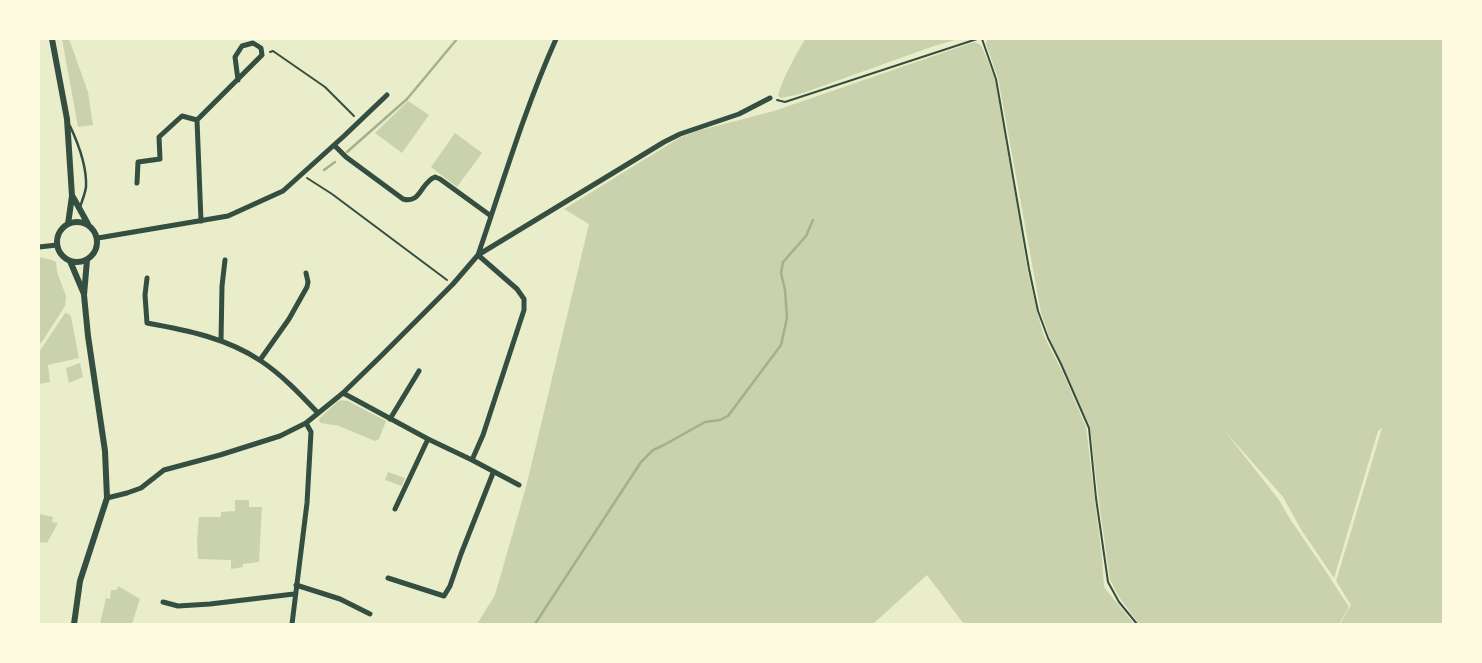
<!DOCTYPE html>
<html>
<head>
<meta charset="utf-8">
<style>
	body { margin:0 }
	#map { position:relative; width:1482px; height:663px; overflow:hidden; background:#e9edc9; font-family:"Noto Serif",serif }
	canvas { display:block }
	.frame { position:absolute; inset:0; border:40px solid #fefae0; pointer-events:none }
</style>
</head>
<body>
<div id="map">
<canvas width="1482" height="663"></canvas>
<div class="frame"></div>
</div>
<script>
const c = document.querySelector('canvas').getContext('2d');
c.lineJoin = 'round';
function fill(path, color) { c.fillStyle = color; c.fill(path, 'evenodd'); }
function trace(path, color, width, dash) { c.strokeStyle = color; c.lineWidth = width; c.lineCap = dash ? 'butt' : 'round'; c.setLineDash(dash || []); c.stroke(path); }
fill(new Path2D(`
	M 62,39 L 69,39 L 88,92 L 93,125 L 78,127 Z
	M 805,39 L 959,39 L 934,46 L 800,94 L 781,98 L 778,95 C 784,75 795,57 805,39 Z
	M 987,39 L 1443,39 L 1443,624 L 1340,624 L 1351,605 L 1336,581 L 1382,428 L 1378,431 L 1334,578 L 1302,531 L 1283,497 L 1224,430 L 1279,500 L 1290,519 L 1325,570 L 1349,607 L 1339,624 L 1139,624 L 1119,597 L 1110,580 L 1098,495 L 1090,427 L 1049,336 L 1041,313 L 998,78 L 986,44 Z
	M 974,42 L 979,44 L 982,47 L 995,79 L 1020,224 L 1027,268 L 1037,312 L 1044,336 L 1063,373 L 1086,427 L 1102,558 L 1104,587 L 1134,624 L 964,624 L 927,575 L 873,624 L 477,624 L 495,595 L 526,487 L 589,224 L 564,209 L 681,137 L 697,131 L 774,111 Z
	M 408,101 L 429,115 L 402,153 L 375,133 Z
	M 455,133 L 482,153 L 457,187 L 431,167 Z
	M 39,257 L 52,260 L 56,262 L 57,272 L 66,296 L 65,306 L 44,339 L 39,345 Z
	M 65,313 L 69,314 L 71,317 L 79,358 L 48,365 L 50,382 L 39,384 L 39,352 Z
	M 80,363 L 83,377 L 69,383 L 66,368 Z
	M 342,400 L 348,401 L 386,421 L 379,439 L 375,441 L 339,426 L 321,423 L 319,421 L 320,418 L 337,402 Z
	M 388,472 L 405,478 L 402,486 L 385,480 Z
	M 235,500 L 249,500 L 249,507 L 262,507 L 259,562 L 243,564 L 243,567 L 231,569 L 231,560 L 198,559 L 197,541 L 199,517 L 221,517 L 221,512 L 235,511 Z
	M 39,514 L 53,517 L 52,522 L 58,523 L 47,543 L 41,542 L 39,545 Z
	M 118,586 L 140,599 L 132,624 L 100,624 L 106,598 L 110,599 L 111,590 L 117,590 Z`), '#cad2ad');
trace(new Path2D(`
	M 347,152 L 407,99 L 457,39
	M 324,170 L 335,162
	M 535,624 L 641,462 L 653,450 L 664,445 L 705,422 L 720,420 L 728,416 L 781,345 L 787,318 L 785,290 L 781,273 L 783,262 L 806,236 L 813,220`), '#a3b18a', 2.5);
trace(new Path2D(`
	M 982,39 L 996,79 L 1029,269 L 1038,311 L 1048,338 L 1061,364 L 1089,428 L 1096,498 L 1108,582 L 1119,602 L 1137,624
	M 270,52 L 273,51 L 325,87 L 354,116
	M 777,100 L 785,102 L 977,39
	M 307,178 L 332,194 L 447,280`), '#344e41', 2);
trace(new Path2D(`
	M 70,126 C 78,143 87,168 86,187 C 85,194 82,201 80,207`), '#344e41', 2.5);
trace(new Path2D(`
	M 334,145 L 346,157 L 403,199 C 421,204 420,183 435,177 L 440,179 L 491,216
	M 137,183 L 138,162 L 160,159 L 159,137 L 182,116 L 197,120
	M 201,221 L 197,120 L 262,55 L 261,48 L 253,43 L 242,46 L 235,57 L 238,80
	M 98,238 L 228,216 L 283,191 L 344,136 L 387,95
	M 39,247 L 57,245
	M 478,255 C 503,182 525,108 556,39
	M 147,278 L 145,295 L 147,323 C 186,330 227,338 261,361 C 282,375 300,394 318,413
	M 221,341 L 222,286 L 225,260
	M 260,360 L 289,319 L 307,287 L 308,282 L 306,273
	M 343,393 L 428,439 L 472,460 L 519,485
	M 390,419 L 419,371
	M 472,460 L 483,435 L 524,310 L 524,299 L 517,289 L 478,255
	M 107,498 L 127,493 L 141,488 L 164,470 L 220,455 L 280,436 L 306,423 L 343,393 L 381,356 L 453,284 L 478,255 L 664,142 L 680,134 L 739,114 L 770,98
	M 395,509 L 428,439
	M 388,578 L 444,596 L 450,586 L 461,554 L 493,473
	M 296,585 L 340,599 L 370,614
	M 163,602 L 178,606 L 210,604 L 294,594
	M 292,624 L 307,503 L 311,432 L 306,423`), '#344e41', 5);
trace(new Path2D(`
	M 52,39 L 67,119 L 72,196 L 68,224
	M 73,197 L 88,224
	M57 242a20 20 0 1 1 40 0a20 20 0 1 1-40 0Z
	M 70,261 L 84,294
	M 74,624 L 80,581 L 107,498 L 105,451 L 88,336 L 84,295 L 87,260`), '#344e41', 6);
</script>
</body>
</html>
